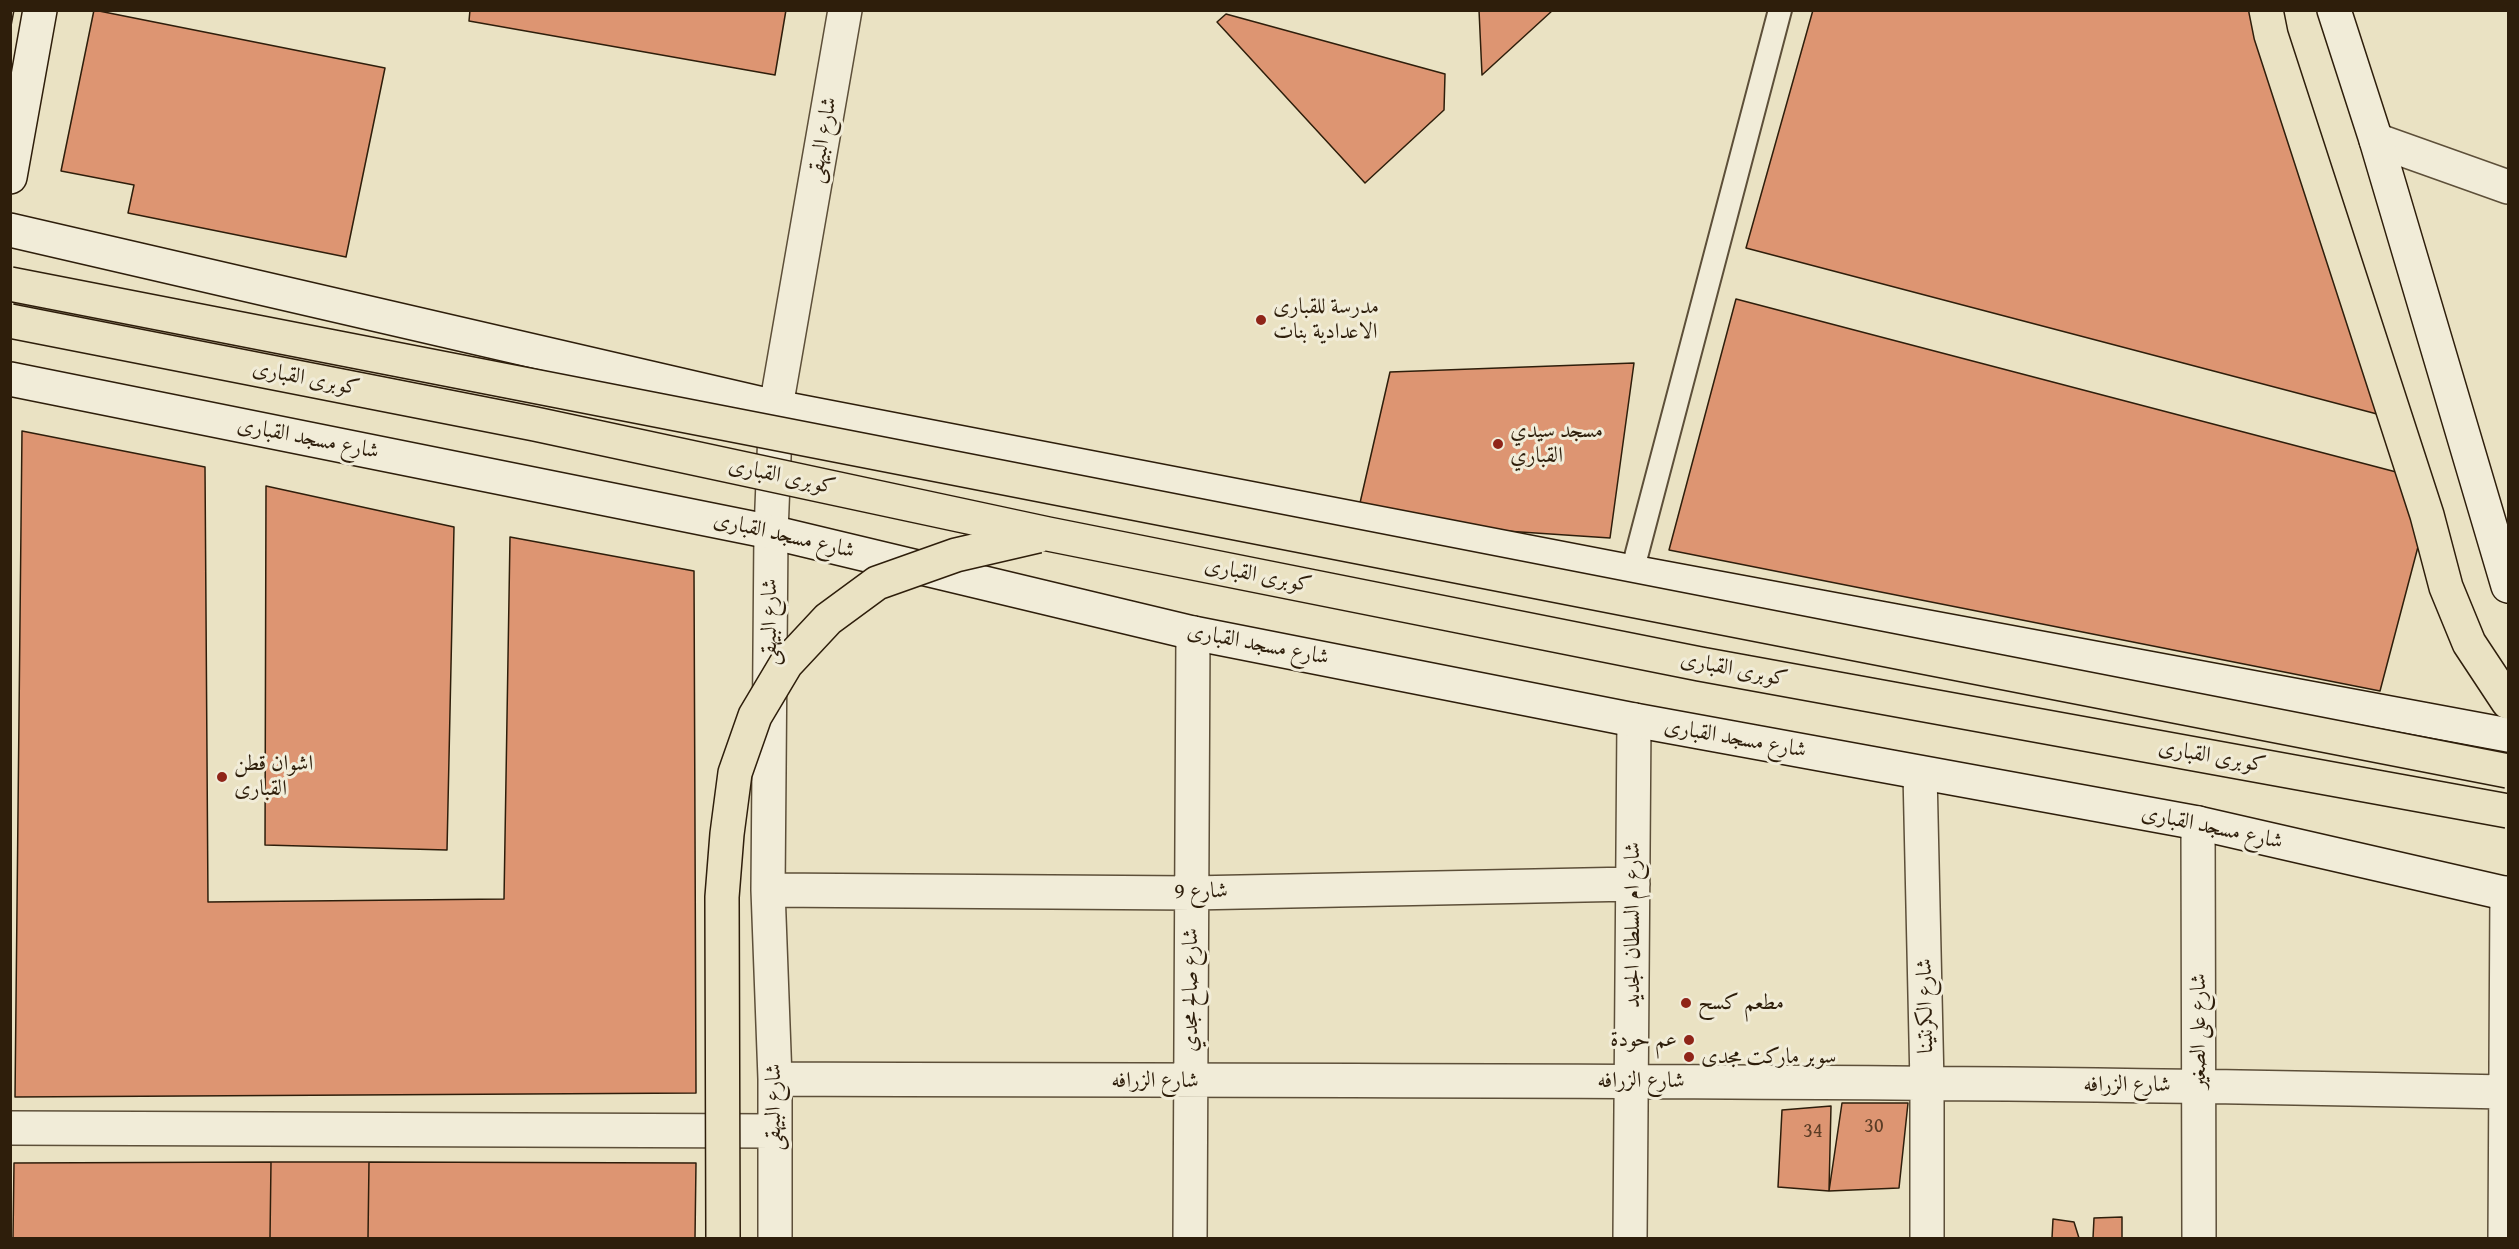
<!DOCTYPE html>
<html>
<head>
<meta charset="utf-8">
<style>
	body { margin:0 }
	#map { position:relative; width:2519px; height:1249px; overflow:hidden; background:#eae2c3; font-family:"Gentium Book Plus",serif }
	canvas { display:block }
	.frame { position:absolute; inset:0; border:12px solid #2e1e0b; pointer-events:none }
</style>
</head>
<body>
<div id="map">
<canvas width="2519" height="1249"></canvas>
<div class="frame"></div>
</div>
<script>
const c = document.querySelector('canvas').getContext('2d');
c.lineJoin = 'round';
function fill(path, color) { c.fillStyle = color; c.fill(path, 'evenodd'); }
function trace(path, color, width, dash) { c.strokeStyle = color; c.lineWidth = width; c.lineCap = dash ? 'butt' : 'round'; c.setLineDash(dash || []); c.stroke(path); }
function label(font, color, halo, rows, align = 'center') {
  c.font = font + ' "Gentium Book Plus",Amiri,serif'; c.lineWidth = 6; c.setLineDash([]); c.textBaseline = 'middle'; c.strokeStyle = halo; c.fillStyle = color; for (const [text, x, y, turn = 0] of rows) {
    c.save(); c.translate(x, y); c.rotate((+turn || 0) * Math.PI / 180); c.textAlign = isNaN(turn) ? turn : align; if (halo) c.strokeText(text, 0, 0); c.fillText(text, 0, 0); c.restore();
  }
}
const building = new Path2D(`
	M 94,10 L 385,68 L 346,257 L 128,213 L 134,185 L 61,171 Z
	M 470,10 L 786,10 L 775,75 L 469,21 Z
	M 1479,10 L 1553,10 L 1482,75 Z
	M 1813,10 L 2255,10 L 2377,414 L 1746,248 Z
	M 1226,14 L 1445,74 L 1444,110 L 1365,183 L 1217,22 Z
	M 1736,299 L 2400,473 L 2419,543 L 2380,691 L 1669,550 Z
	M 1634,363 L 1610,538 L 1431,526 L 1357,516 L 1390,372 Z
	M 22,431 L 205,467 L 208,902 L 504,899 L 510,537 L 694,571 L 696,1093 L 15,1097 Z
	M 266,486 L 454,527 L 447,850 L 265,845 Z
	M 1842,1103 L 1908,1103 L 1899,1188 L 1829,1191 Z
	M 1831,1106 L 1829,1191 L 1778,1187 L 1782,1110 Z
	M 271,1162 L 369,1162 L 368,1238 L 270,1238 Z
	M 271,1162 L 270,1238 L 13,1238 L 14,1163 Z
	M 369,1162 L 696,1163 L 695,1238 L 368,1238 Z
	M 2122,1217 L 2122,1238 L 2093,1238 L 2094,1218 Z
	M 2053,1219 L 2074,1222 L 2079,1238 L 2052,1238 Z`);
fill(building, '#dd9572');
trace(building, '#2e1e0b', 1.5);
const lane = new Path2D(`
	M 1632,572 L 1780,10`);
const street = new Path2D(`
	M 2376,140 L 2508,187
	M 1920,773 L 1927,1084 L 1927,1238
	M 2198,823 L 2199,1238
	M 768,890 L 1192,893 L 1633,884
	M 775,1079 C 1352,1081 1929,1079 2506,1092
	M 10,1128 L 774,1131
	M 775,1238 L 775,1079 L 768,890 L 771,532 L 776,407 L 845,10
	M 1190,1238 L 1193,633
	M 1630,1238 L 1634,720
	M 2505,1238 L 2507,893`);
const secondary = new Path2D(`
	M 2334,10 L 2376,140 L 2508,586
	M 10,177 L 40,10
	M 10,230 L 776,407 L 1632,572 L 2508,735
	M 10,379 L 771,532 L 1193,633 L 1634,720 L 2198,823 L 2508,894`);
const primary = new Path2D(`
	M 2266,10 L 2271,35 L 2427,515 L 2446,587 L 2469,643 L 2508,702`);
trace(lane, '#5d4f39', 26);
trace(street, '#5d4f39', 36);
trace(secondary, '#2e1e0b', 36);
trace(primary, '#2e1e0b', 36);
trace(lane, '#f1ecd8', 22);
trace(street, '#f1ecd8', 33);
trace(secondary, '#f1ecd8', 33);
trace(primary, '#eae2c3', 33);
trace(new Path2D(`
	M 10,31 L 14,10`), '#2e1e0b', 1.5);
const primaryBridge = new Path2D(`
	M 10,284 L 2508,771
	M 10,321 L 535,424 L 1048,534 L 1700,664 L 2508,811
	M 723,1238 L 722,897 L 727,834 L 735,773 L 755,716 L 786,664 L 828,619 L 877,583 L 956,555 L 1038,536`);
trace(primaryBridge, '#2e1e0b', 36, []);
trace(primaryBridge, '#eae2c3', 33);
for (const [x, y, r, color] of [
	[1261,320,6,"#8f2418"],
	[1498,444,6,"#8f2418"],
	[222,777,6,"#8f2418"],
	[1686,1003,6,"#8f2418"],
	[1689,1040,6,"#8f2418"],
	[1689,1057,6,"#8f2418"]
]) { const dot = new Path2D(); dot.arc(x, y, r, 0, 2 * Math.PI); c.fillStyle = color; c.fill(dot); trace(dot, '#f1ecd8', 2); }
label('20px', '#5a3c25', null, [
	["30",1874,1127],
	["34",1813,1132]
]);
label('22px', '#2e1e0b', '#f1ecd8', [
	["شارع البيهقى",823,140,-80],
	["كوبرى القبارى",306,379,11],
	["شارع مسجد القبارى",308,439,11],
	["كوبرى القبارى",782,477,12],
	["شارع مسجد القبارى",784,536,13],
	["كوبرى القبارى",1258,576,11],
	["شارع البيهقى",770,622,-90],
	["شارع مسجد القبارى",1258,645,11],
	["كوبرى القبارى",1734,670,11],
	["شارع مسجد القبارى",1735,739,10],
	["كوبرى القبارى",2212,757,10],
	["شارع مسجد القبارى",2212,828,12],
	["شارع 9",1201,892,-1],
	["شارع ام السلطان الجديد",1633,925,-90],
	["شارع صالح مجدي",1191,990,-90],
	["شارع الكرنتينا",1926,1006,-91],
	["شارع على الصغير",2199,1031,-90],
	["شارع الزرافه",1155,1081],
	["شارع الزرافه",1641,1081],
	["شارع الزرافه",2127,1085],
	["شارع البيهقى",774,1107,-90]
]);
label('22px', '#2e1e0b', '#f1ecd8', [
	["مدرسة للقبارى",1273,307],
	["الاعدادية بنات",1273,332],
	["مسجد سيدي",1510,431],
	["القباري",1510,456],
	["اشوان قطن",234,764],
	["القبارى",234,789],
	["مطعم كسح",1698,1003],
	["عم حودة",1677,1040,"right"],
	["سوبر ماركت مجدى",1701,1057]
], 'left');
</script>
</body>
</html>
